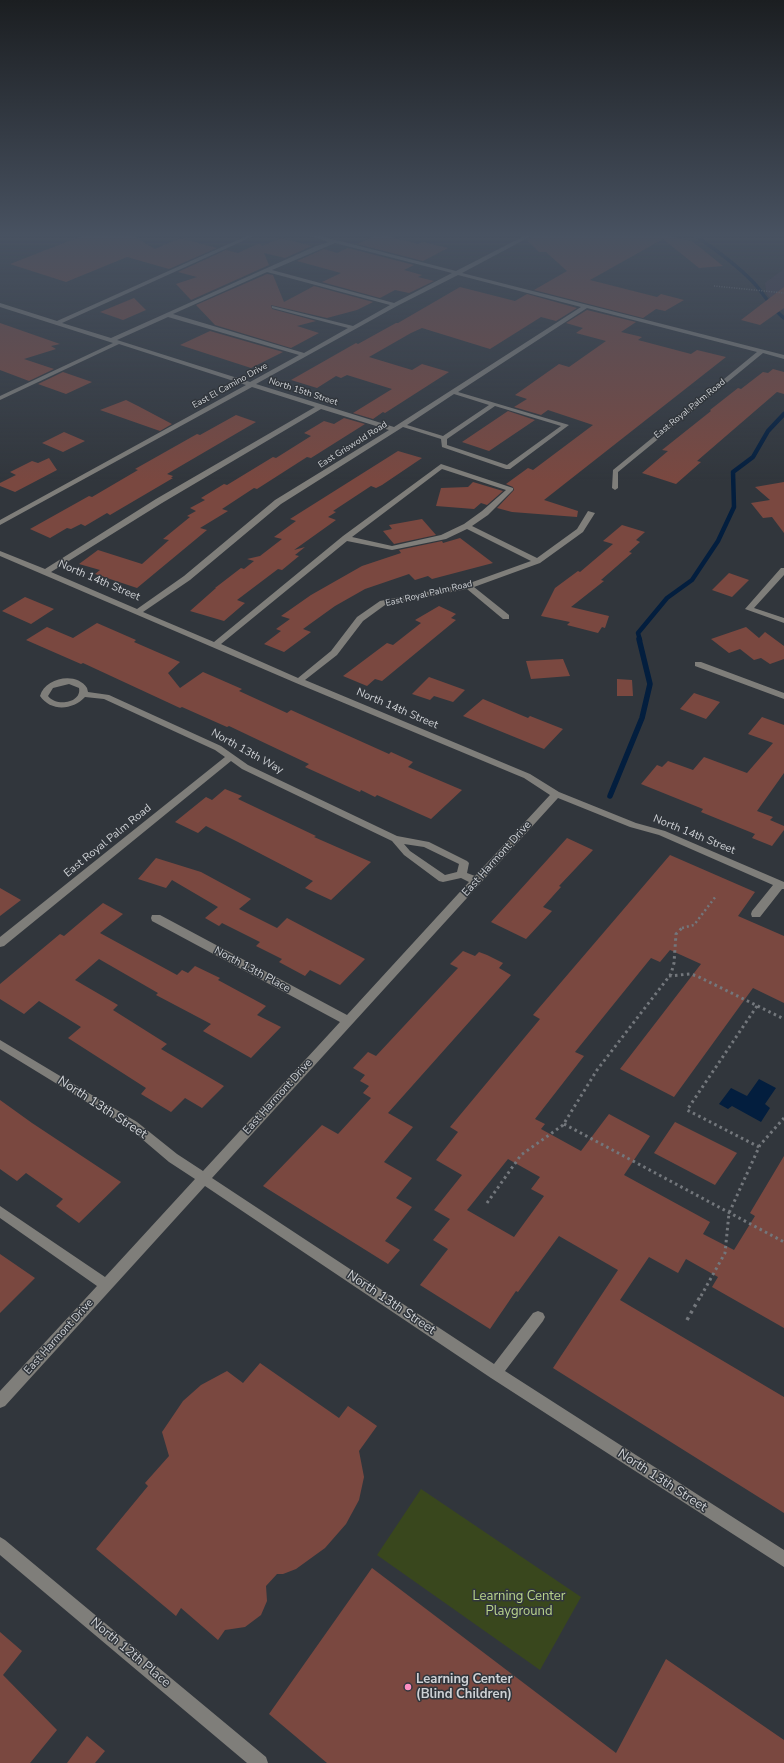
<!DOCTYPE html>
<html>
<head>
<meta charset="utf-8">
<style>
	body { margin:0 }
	canvas { display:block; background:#31363c }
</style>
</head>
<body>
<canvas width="784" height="1763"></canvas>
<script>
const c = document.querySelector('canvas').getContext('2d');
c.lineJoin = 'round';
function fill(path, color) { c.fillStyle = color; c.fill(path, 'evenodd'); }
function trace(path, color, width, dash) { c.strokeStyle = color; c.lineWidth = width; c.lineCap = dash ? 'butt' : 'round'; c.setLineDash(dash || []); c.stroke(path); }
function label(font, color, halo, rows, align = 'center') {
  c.font = font + ' "Nunito Sans",sans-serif'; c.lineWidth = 3; c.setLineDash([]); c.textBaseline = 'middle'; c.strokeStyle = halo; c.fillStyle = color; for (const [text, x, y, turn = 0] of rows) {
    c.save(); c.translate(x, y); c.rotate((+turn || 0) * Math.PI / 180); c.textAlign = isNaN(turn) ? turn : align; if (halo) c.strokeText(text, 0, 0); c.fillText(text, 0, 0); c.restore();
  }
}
fill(new Path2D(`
	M 784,269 L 784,311 L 775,304 L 767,294 L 765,283 Z`), '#41394a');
fill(new Path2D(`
	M 421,1489 L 581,1597 L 540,1670 L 377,1555 Z`), '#39471d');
fill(new Path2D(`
	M 759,1079 L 776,1088 L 765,1104 L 770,1108 L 761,1122 L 732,1106 L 728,1109 L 719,1104 L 731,1088 L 747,1096 Z`), '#031e3e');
trace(new Path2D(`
	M 693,234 C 715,249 736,264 754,283 C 764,294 771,308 784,318`), '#031e3e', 3.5);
trace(new Path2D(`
	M 640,640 L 638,633 L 667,598 L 692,580 L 718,541 L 734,507 L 733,472 L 753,457 L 768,431 L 784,414`), '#031e3e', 4.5);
trace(new Path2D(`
	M 610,796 L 642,718 L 650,684 L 639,639`), '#031e3e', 5.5);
fill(new Path2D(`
	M 87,234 L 130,234 L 155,249 L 180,238 L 217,248 L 169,269 L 127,257 L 66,282 L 10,264 Z
	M 536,234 L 671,234 L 669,236 L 692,241 L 723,266 L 699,268 L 663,239 L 590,280 L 657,297 L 661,294 L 684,300 L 665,311 L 656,309 L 643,318 L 534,290 L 567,271 L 546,252 L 539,252 L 527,240 Z
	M 384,235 L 418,244 L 423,242 L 448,248 L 423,261 L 357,244 L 374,236 L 379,237 Z
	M 281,238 L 312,246 L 285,258 L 264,253 L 269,265 L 191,300 L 176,284 L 197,277 L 178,272 L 226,250 L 238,253 L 260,243 L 262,246 Z
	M 348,248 L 414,265 L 404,270 L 422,275 L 418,277 L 434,281 L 409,293 L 395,290 L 380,298 L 322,282 L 341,273 L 297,261 L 324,249 L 337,253 Z
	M 267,274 L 273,275 L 284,302 L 314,286 L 373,302 L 357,310 L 327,318 L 271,305 L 272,309 L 316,321 L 297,326 L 319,333 L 291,348 L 215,325 L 196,305 Z
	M 460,287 L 515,301 L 527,294 L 577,308 L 556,321 L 541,317 L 490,349 L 422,328 L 411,333 L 369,357 L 412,370 L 422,364 L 449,372 L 385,413 L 383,412 L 373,419 L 353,413 L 392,389 L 347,375 L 341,378 L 336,376 L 317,388 L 291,380 L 356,343 L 358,344 L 396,323 L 398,323 Z
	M 784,287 L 784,308 L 760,325 L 741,320 Z
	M 134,298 L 146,310 L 123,320 L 100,312 Z
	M 587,310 L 636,322 L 621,332 L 642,337 L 638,340 L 691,354 L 697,350 L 726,357 L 544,500 L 578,511 L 577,517 L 512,512 L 497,508 L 514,490 L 513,487 L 506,484 L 528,468 L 533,470 L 593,425 L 548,410 L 541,415 L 514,407 L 527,399 L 515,395 L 559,364 L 569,367 L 606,341 L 576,333 L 583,328 L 566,323 Z
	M 0,323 L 60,344 L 51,346 L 56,349 L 24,359 L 54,369 L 29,381 L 0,370 Z
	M 210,331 L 283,352 L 251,368 L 180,345 Z
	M 773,369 L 784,372 L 784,394 L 777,392 L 697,461 L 701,462 L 676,484 L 642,473 L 668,451 L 662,450 L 711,411 L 710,410 L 738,388 L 741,389 L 763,372 L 768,373 Z
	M 63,372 L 92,382 L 66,394 L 38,384 Z
	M 126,400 L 138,406 L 172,424 L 160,431 L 100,410 Z
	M 508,411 L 535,420 L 489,451 L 462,442 Z
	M 236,415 L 256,422 L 167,474 L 173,476 L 171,478 L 173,478 L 110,515 L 107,513 L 85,526 L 81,524 L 71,529 L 67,528 L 50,538 L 30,529 L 89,496 L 92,497 L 138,470 L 135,469 L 197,434 L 200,435 Z
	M 344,418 L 365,424 L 311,458 L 307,457 L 257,489 L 254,488 L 222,509 L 228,511 L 200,528 L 207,530 L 137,588 L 95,574 L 100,570 L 79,564 L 98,550 L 142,564 L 169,540 L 163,539 L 190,517 L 187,516 L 196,511 L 190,508 L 205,500 L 201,498 L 224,484 L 227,485 L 273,457 L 276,458 L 311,436 L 304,433 L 324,421 L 334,424 Z
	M 64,432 L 85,441 L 63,452 L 42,443 Z
	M 398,451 L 422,458 L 382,485 L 376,488 L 371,486 L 333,511 L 336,512 L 328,517 L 336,520 L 294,550 L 305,547 L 295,555 L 299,556 L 282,570 L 278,569 L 237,600 L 245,603 L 224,621 L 190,611 L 216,588 L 215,588 L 241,568 L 244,569 L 254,561 L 247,559 L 260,556 L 282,539 L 274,537 L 296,521 L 290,519 Z
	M 49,458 L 57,470 L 15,492 L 0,486 L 0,483 L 16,475 L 10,472 L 32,461 L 38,463 Z
	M 473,482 L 503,491 L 487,505 L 481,503 L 474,509 L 436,506 L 441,488 L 468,487 Z
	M 784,482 L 784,533 L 772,517 L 763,518 L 751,503 L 770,500 L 755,487 Z
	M 422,519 L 436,535 L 394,544 L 383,531 L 392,529 L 389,525 Z
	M 622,525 L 645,532 L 636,540 L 640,542 L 629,552 L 632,553 L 601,580 L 604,581 L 571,607 L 609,616 L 605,628 L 602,627 L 598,633 L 567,625 L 570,622 L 541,616 L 555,588 L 578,571 L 580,572 L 613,544 L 603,541 Z
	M 460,538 L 493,563 L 432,579 L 428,576 L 415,580 L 409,574 L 365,589 L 335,606 L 303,629 L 311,632 L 284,652 L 264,644 L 281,631 L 276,629 L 290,619 L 281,616 L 311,595 L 362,566 L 401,553 L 399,550 L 442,541 L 443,543 Z
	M 729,573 L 749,580 L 732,597 L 712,590 Z
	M 25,597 L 54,609 L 31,624 L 2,611 Z
	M 439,606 L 456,614 L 451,618 L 456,620 L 382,681 L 375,679 L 367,686 L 343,676 L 387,643 L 393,645 L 421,623 L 415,620 Z
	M 97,623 L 136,640 L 134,642 L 180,662 L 168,673 L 180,688 L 203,672 L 242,689 L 239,691 L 287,713 L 291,710 L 389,754 L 391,752 L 413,762 L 408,767 L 462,790 L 431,819 L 377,795 L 375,797 L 361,790 L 360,792 L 305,767 L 309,764 L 229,726 L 227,727 L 182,707 L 180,708 L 83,663 L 81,664 L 26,640 L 47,627 L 73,638 Z
	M 746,627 L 759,638 L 765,632 L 784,646 L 784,659 L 770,664 L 761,658 L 754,660 L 740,649 L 729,653 L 711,639 Z
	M 563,659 L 570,676 L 531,679 L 526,661 Z
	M 429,677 L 465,690 L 453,702 L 434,696 L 430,700 L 412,694 Z
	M 617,679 L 632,680 L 633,696 L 617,696 Z
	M 694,693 L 720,702 L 706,719 L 680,709 Z
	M 483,699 L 528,718 L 530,716 L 563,729 L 544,749 L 463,716 Z
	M 762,717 L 784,725 L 784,773 L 757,811 L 773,817 L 770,820 L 784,826 L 784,830 L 772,846 L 752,838 L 755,834 L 701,812 L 703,809 L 641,784 L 657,765 L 662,767 L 668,761 L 693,770 L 704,757 L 747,773 L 773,743 L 748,734 Z
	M 225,789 L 242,796 L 238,799 L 316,836 L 314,837 L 371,862 L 331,900 L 305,888 L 313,881 L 238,842 L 206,826 L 198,833 L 175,822 L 206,797 L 212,800 Z
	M 567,838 L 593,850 L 559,886 L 561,887 L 543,907 L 552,911 L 526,939 L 491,922 Z
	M 670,855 L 755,892 L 738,916 L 784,936 L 784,1003 L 753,988 L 674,1097 L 620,1069 L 701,964 L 670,950 L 660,962 L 651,958 L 575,1052 L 584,1056 L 535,1119 L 545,1124 L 541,1129 L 581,1151 L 609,1114 L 650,1136 L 624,1175 L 710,1222 L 703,1234 L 734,1250 L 755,1216 L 750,1213 L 784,1156 L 784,1328 L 712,1287 L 718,1277 L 686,1259 L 678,1273 L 649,1257 L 620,1300 L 784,1397 L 784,1513 L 553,1368 L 618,1270 L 559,1236 L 518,1292 L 516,1291 L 490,1329 L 420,1285 L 448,1249 L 433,1240 L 450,1219 L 434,1210 L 462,1175 L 436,1160 L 458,1132 L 450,1127 L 540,1019 L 533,1015 ZM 508,1159 L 540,1177 L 531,1189 L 544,1196 L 514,1237 L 467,1210 Z
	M 156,858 L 201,872 L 251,899 L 239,909 L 277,928 L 287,918 L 365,959 L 340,985 L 310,970 L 305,976 L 279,962 L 282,959 L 256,946 L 260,942 L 222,923 L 219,926 L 205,918 L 218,907 L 172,880 L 166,888 L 138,879 Z
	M 0,888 L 21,900 L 0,916 Z
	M 103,903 L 123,914 L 100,933 L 177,975 L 182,970 L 188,973 L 195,966 L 220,978 L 218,980 L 266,1006 L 257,1015 L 281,1027 L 251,1058 L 203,1031 L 211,1024 L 156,995 L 158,993 L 99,959 L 75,980 L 118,1005 L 113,1010 L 167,1044 L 161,1049 L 224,1086 L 202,1108 L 185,1098 L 171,1112 L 141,1094 L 146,1088 L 68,1038 L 81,1027 L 39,1001 L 24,1014 L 0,999 L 0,984 L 60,934 L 64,936 Z
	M 463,951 L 475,956 L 479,952 L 487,955 L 503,963 L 499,968 L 511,975 L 388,1113 L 413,1127 L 384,1162 L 412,1178 L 396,1198 L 412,1207 L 385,1241 L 400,1250 L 388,1264 L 263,1186 L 322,1125 L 338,1134 L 371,1098 L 363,1093 L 369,1086 L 360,1081 L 365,1075 L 353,1068 L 368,1052 L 376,1056 L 458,968 L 450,964 Z
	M 0,1100 L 32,1123 L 121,1182 L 79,1223 L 56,1206 L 63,1199 L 26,1173 L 17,1181 L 0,1169 Z
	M 675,1122 L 737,1153 L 715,1185 L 654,1153 Z
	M 0,1254 L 35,1278 L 0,1313 Z
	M 260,1363 L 339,1418 L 348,1406 L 377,1426 L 359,1451 L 364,1477 L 359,1500 L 346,1524 L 325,1548 L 296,1569 L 283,1574 L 277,1574 L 266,1586 L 267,1601 L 261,1615 L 245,1627 L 225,1630 L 218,1640 L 181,1608 L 176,1616 L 96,1549 L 148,1486 L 145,1483 L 169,1456 L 162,1432 L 183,1401 L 201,1385 L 227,1371 L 243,1383 Z
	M 372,1568 L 616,1753 L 666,1659 L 784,1740 L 784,1763 L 327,1763 L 269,1714 Z
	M 0,1632 L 22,1651 L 3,1675 L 57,1730 L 30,1763 L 0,1763 Z
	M 87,1736 L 105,1751 L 95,1763 L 67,1763 Z`), '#7a4840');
trace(new Path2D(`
	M 714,286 L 784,293`), '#73777c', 1.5, [1, 1.5]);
trace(new Path2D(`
	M 682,928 L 694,925 L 716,896`), '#73777c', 2.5, [2, 3]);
trace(new Path2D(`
	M 669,976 L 690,974 L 697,976 L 784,1019
	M 757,1006 L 687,1110 L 759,1147
	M 564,1124 L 784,1242
	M 487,1203 L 521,1155 L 563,1125 L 597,1070 L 671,974 L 674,963 L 676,934 L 683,927
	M 701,1296 L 725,1253 L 729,1213 L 760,1145 L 784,1118`), '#73777c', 3, [2.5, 3.5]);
trace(new Path2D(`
	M 687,1320 L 701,1295`), '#73777c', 3.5, [3, 4.5]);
fill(new Path2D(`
	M 251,234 L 258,234 L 62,323 L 111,338 L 316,246 L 329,242 L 303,234 L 313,234 L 456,271 L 528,234 L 535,234 L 462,273 L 784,355 L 784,359 L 763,353 L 618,472 L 618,488 L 615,490 L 612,488 L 613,470 L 757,352 L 587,308 L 458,392 L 569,425 L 510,469 L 506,469 L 442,447 L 441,439 L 403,427 L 281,504 L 190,580 L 143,612 L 214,642 L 343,536 L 441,464 L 513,488 L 513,490 L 488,515 L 472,526 L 537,558 L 577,529 L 588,511 L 595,513 L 583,532 L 540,563 L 474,587 L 509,615 L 509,619 L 503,619 L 467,589 L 385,605 L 363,621 L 337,655 L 305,680 L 530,774 L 559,792 L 636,823 L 665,831 L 784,882 L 784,889 L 782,889 L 760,917 L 752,917 L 751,914 L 752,911 L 773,885 L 659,835 L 630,827 L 558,798 L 212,1178 L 494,1364 L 533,1313 L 538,1311 L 543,1313 L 545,1317 L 543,1321 L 505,1371 L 784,1550 L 784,1567 L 491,1378 L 205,1186 L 5,1406 L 0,1408 L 0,1391 L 97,1286 L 0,1218 L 0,1206 L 105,1277 L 195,1179 L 169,1162 L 129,1128 L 0,1049 L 0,1040 L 137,1122 L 177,1154 L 203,1171 L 340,1022 L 152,921 L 151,918 L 152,915 L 160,915 L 347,1015 L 469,882 L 461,878 L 443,882 L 439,881 L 404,855 L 392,841 L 242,769 L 231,761 L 4,946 L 0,947 L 0,937 L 225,757 L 215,750 L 104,699 L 85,697 C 73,710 51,712 40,696 C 45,678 76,671 87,688 L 88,692 L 109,695 L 221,746 L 248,765 L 397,836 L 429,842 L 467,861 L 469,863 L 467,873 L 475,876 L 550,795 L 524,778 L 296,683 L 0,556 L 0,551 L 45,569 L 156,499 L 315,407 L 252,387 L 0,525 L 0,520 L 246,385 L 119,344 L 0,400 L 0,396 L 113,343 L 0,307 L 0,303 L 57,321 ZM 335,243 L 452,273 L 394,303 L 272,270 ZM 267,272 L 390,305 L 353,326 L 272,306 L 272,308 L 348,328 L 304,353 L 173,314 ZM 458,275 L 581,307 L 394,427 L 256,384 L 397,306 ZM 168,317 L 299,355 L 250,382 L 117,340 ZM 454,394 L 489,405 L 443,436 L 407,425 ZM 495,406 L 561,426 L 507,465 L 447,445 L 447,439 ZM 321,409 L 389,430 L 275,500 L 184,576 L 137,609 L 51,572 L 162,503 ZM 442,469 L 506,490 L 482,511 L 464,524 L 441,535 L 392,546 L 352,537 ZM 467,529 L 531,561 L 467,584 L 380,601 L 357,617 L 331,651 L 298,678 L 221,644 L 347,541 L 392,550 L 446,539 ZM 69,684 L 79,688 C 82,703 56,707 48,696 L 53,688 ZM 404,844 L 424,847 L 459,864 L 457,872 L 445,875 L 410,851 Z
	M 781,568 L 784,568 L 784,575 L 754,608 L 784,618 L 784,623 L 745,609 Z
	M 695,662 L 701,662 L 784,693 L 784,699 L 695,666 Z
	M 0,1537 L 5,1540 L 266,1757 L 268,1763 L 247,1763 L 0,1555 Z`), '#7f7e7a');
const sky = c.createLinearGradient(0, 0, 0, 481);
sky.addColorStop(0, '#1b1e21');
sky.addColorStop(0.49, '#485261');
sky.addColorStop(1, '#48526100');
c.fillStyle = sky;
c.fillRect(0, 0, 784, 481);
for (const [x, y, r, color] of [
	[408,1687,4,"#fd8ec0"]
]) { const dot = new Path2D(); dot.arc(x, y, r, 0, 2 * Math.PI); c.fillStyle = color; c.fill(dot); trace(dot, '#31363c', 1.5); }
label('9px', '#ced1d5', '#31363c', [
	["East El Camino Drive",230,386,-29],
	["North 15th Street",303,392,18],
	["East Royal Palm Road",690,409,-39],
	["East Griswold Road",353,445,-32],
	["East Royal Palm Road",429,594,-13]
]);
label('11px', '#ced1d5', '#31363c', [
	["North 14th Street",99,581,23],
	["North 14th Street",397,709,23],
	["North 13th Way",247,752,29],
	["North 14th Street",694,835,22],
	["East Royal Palm Road",108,841,-39],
	["East Harmont Drive",497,859,-48],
	["North 13th Place",252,970,28],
	["East Harmont Drive",278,1097,-48],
	["East Harmont Drive",59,1337,-48]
]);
label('13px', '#ced1d5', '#31363c', [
	["North 13th Street",102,1108,33],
	["North 13th Street",391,1303,34],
	["North 13th Street",662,1481,33],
	["North 12th Place",130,1653,40]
]);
label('13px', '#b9d48b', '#31363c', [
	["Learning Center",519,1597],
	["Playground",519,1612]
]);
label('bold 13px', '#ced1d5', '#31363c', [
	["Learning Center",416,1680],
	["(Blind Children)",416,1695]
], 'left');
</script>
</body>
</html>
